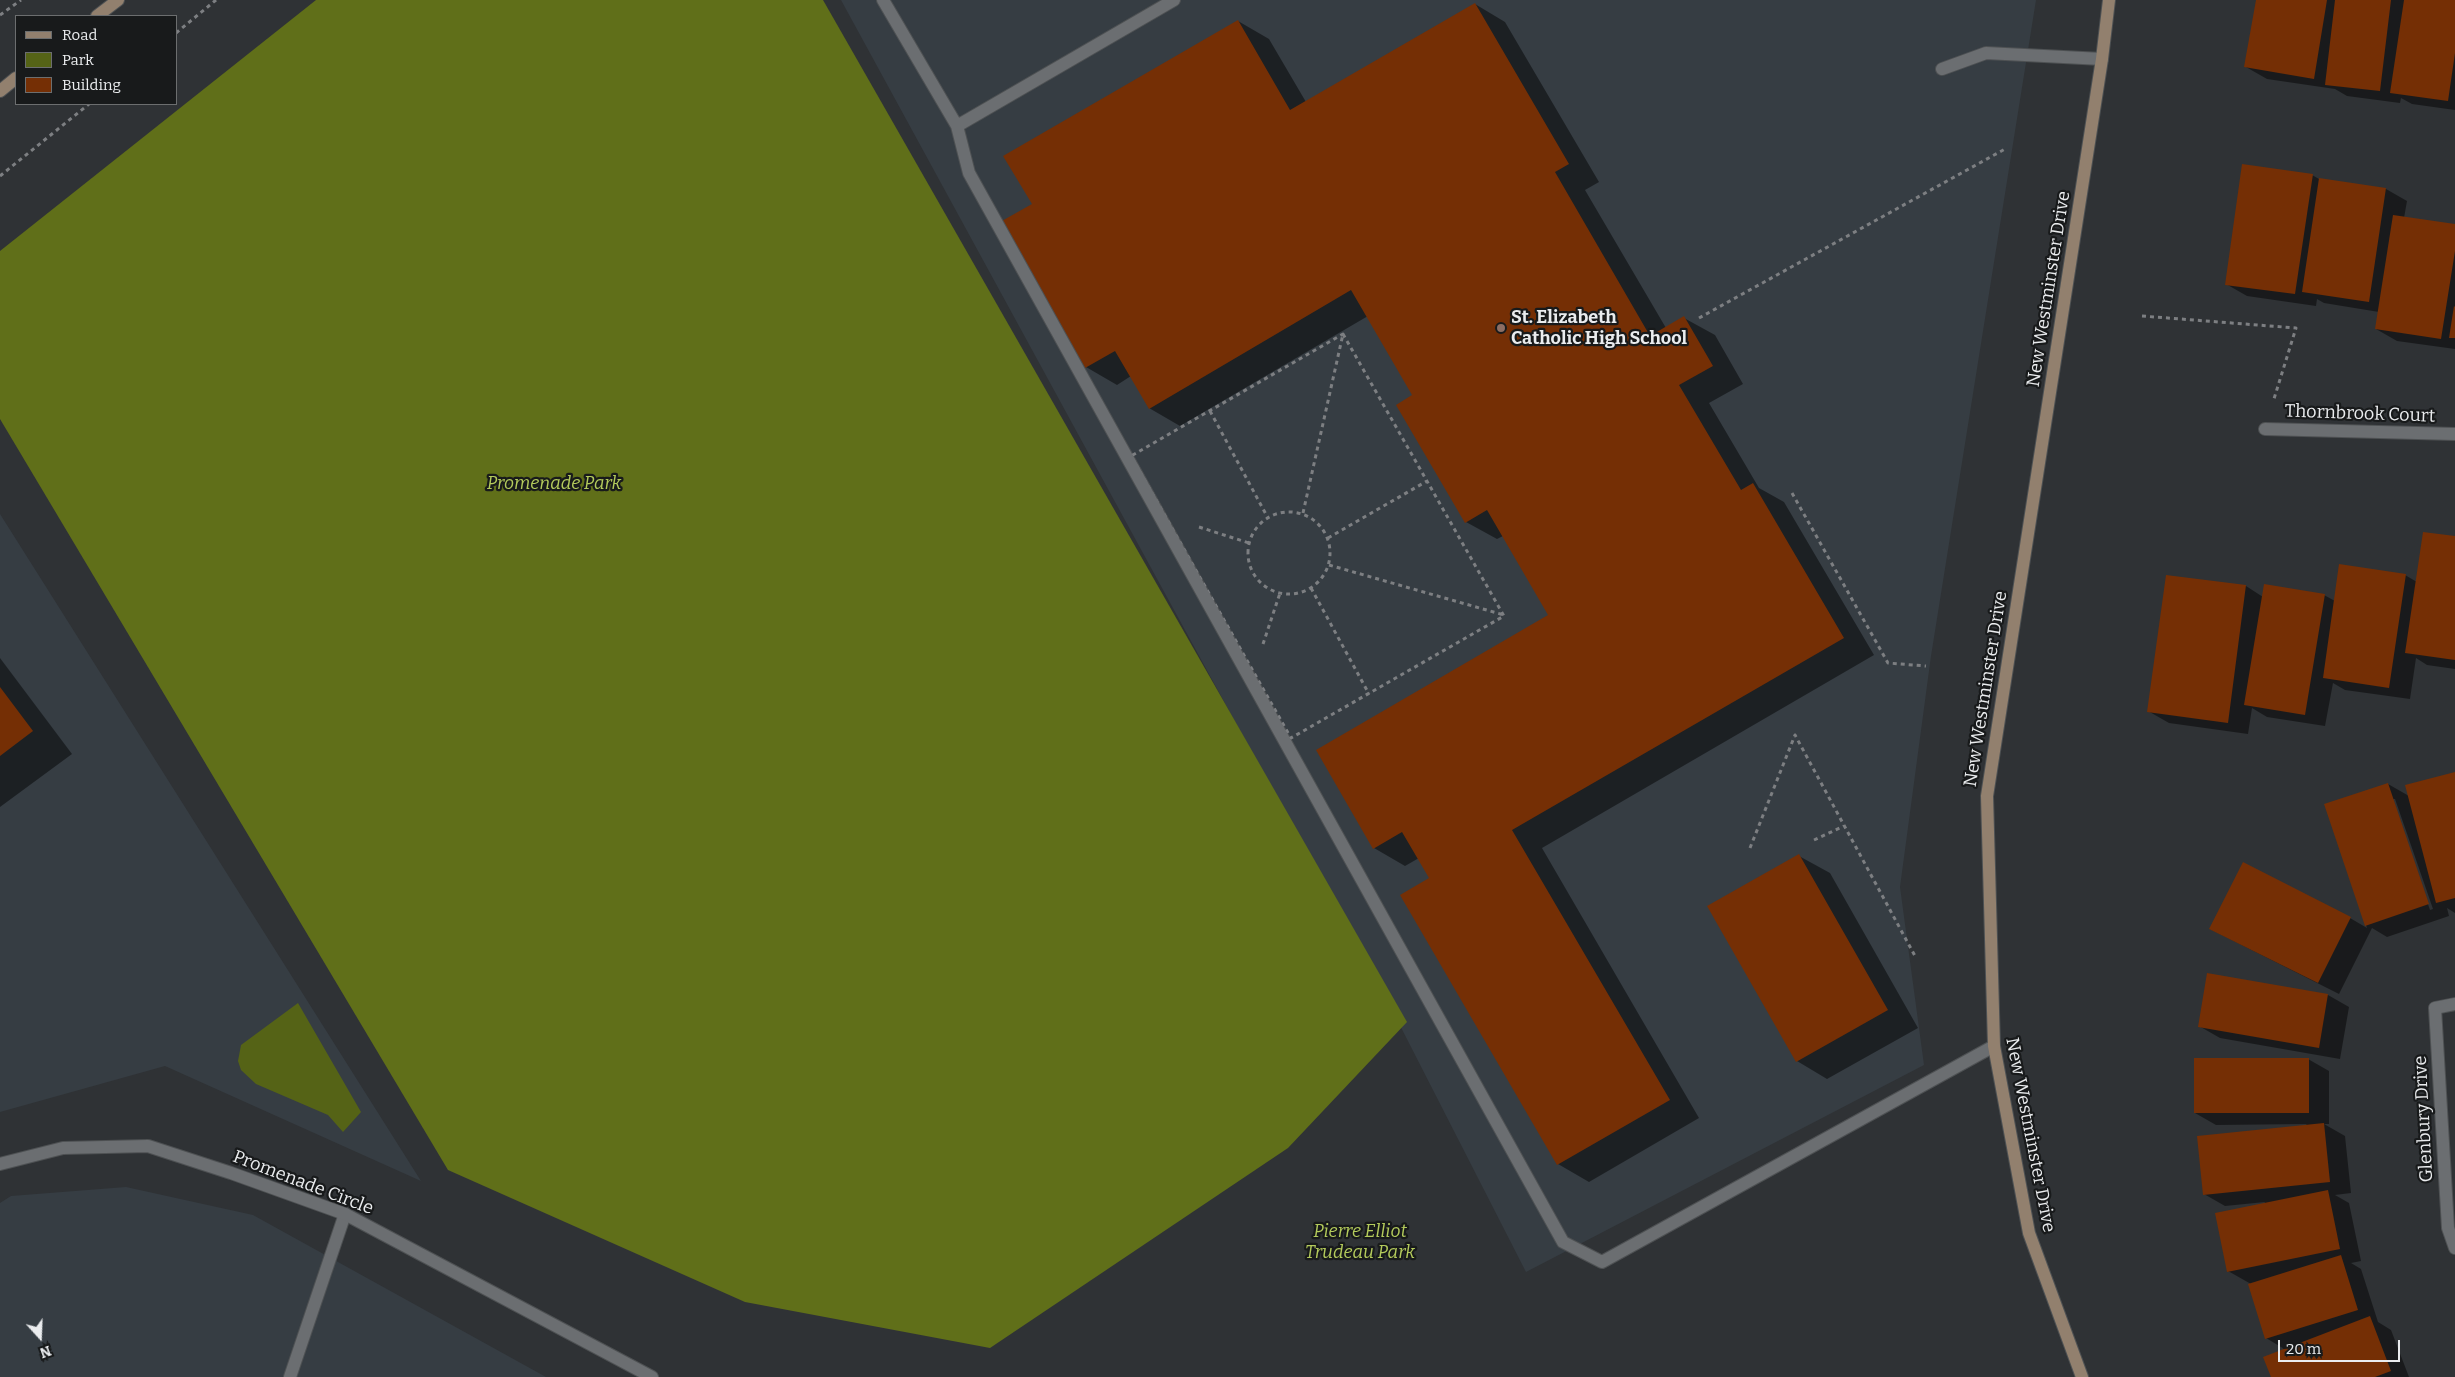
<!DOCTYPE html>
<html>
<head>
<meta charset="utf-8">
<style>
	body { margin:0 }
	#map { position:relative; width:2455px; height:1377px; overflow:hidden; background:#2f3235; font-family:Bitter,serif }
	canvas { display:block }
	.legend { position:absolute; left:15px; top:15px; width:162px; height:90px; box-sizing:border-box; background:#181a1b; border:1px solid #6c6e6f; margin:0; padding:6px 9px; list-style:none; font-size:15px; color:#eaecee }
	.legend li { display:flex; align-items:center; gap:10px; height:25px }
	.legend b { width:25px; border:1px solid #6c6e6f }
	.north { position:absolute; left:15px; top:1312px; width:50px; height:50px; -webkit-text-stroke:4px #181a1b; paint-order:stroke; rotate:160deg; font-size:14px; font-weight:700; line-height:20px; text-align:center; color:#eaecee }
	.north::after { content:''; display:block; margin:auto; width:18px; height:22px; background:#eaecee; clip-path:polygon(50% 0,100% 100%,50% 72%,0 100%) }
	.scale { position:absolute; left:2278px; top:1340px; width:122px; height:22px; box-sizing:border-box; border:2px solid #eaecee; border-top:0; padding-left:6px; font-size:15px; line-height:18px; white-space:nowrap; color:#eaecee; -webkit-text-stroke:4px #181a1b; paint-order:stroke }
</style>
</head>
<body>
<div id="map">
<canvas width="2455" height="1377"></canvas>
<ul class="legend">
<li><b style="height:6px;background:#92806e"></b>Road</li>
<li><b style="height:14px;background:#556316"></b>Park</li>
<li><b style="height:14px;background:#752f05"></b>Building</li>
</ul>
<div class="north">N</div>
<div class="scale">20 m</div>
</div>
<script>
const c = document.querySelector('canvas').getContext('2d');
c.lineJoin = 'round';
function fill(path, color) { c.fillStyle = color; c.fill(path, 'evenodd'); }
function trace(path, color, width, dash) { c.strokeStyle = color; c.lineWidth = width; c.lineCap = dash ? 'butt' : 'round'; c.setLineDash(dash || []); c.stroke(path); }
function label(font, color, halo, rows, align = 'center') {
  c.font = font + ' Bitter,serif'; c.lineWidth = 4.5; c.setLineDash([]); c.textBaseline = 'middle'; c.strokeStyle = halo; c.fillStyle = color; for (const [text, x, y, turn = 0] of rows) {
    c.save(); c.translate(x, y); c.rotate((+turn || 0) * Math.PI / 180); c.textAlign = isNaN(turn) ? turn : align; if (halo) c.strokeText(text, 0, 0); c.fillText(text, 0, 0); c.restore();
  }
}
fill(new Path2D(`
	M 841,0 L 2036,0 L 1931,656 L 1900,887 L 1924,1065 L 1526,1272 L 1387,1000 Z
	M 0,514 L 421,1181 L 165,1066 L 0,1112 Z
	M 126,1187 L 253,1215 L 546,1377 L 0,1377 L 0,1203 L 11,1196 Z`), '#363d43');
fill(new Path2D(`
	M 298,1003 L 361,1112 L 343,1132 L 328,1115 L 256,1084 L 241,1070 L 238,1061 L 241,1045 Z`), '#556316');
fill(new Path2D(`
	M 316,0 L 823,0 L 1407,1022 L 1288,1148 L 990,1348 L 745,1302 L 448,1170 L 0,419 L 0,251 Z`), '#606f19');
fill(new Path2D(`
	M 2257,0 L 2455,0 L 2455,110 L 2412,104 L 2401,98 L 2400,103 L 2347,96 L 2335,89 L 2267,79 L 2246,67 Z
	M 1475,4 L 1505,22 L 1599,182 L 1585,190 L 1666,328 L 1684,318 L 1715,335 L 1743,384 L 1709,403 L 1759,488 L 1784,502 L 1874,655 L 1542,848 L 1699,1118 L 1589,1182 L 1558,1164 L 1430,878 L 1419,858 L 1405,866 L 1374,848 L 1550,615 L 1503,536 L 1497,539 L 1466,522 L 1414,395 L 1368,316 L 1180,426 L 1149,408 L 1131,376 L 1117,385 L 1086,367 L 1034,204 L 1238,21 L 1269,39 L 1306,102 Z
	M 2312,175 L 2319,179 L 2386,189 L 2407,201 L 2404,218 L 2455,225 L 2455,349 L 2397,341 L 2376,329 L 2379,312 L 2324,303 L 2317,299 L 2316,306 L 2247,296 L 2226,284 Z
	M 2455,538 L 2455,669 L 2427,665 L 2416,658 L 2410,699 L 2345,690 L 2333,683 L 2325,726 L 2267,717 L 2252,708 L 2248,734 L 2169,723 L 2148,711 L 2167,576 L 2246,586 L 2263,597 L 2324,595 L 2335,601 L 2405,575 L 2417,582 Z
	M 0,658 L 72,754 L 0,807 Z
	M 2455,773 L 2455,913 L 2447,908 L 2449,916 L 2387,937 L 2372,928 L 2339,994 L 2210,929 L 2350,918 L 2367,928 L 2326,805 L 2388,784 L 2409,796 ZM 2392,799 L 2395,799 L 2433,909 L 2430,910 Z
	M 1799,856 L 1830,873 L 1918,1028 L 1827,1079 L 1797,1061 Z
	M 2208,975 L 2328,995 L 2349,1007 L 2340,1059 L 2220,1038 L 2199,1026 Z
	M 2308,1059 L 2329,1071 L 2329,1124 L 2324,1124 L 2345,1136 L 2351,1193 L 2335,1195 L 2349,1203 L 2361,1261 L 2351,1263 L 2361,1269 L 2378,1322 L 2391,1330 L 2409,1377 L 2272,1377 L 2286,1350 L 2266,1338 L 2251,1284 L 2228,1271 L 2265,1202 L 2225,1206 L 2204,1194 L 2307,1124 L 2216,1125 L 2195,1113 Z`), '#0007');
fill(new Path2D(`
	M 2256,0 L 2327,0 L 2314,79 L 2244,67 Z
	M 2335,0 L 2391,0 L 2380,91 L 2325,85 Z
	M 2404,0 L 2455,0 L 2455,53 L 2448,101 L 2390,93 Z
	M 1475,3 L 1569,164 L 1555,172 L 1650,336 L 1684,316 L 1713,366 L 1679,385 L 1741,490 L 1753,483 L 1844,638 L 1512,830 L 1670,1100 L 1557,1165 L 1400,895 L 1429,878 L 1402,832 L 1373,849 L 1316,750 L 1548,615 L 1487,510 L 1465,523 L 1396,405 L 1412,395 L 1351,290 L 1149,409 L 1115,351 L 1085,368 L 1000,222 L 1032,204 L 1003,156 L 1238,20 L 1290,110 Z
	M 2242,164 L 2313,174 L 2295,294 L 2225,285 Z
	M 2319,178 L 2386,188 L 2369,302 L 2302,292 Z
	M 2393,215 L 2455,224 L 2455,251 L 2441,339 L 2375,329 Z
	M 2454,306 L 2455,307 L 2455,338 L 2449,338 Z
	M 2423,532 L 2455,536 L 2455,660 L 2405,653 Z
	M 2339,564 L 2406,574 L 2389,688 L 2323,678 Z
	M 2166,575 L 2246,585 L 2228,723 L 2147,712 Z
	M 2264,584 L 2325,594 L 2305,715 L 2244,705 Z
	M 0,687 L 33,731 L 0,756 Z
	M 2455,772 L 2455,898 L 2436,903 L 2405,785 Z
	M 2388,783 L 2429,904 L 2365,926 L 2324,804 Z
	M 1799,854 L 1888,1010 L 1796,1062 L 1707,906 Z
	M 2243,862 L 2351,917 L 2318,983 L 2209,929 Z
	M 2207,973 L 2328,994 L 2319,1048 L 2198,1027 Z
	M 2194,1058 L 2309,1058 L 2309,1113 L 2194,1113 Z
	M 2324,1123 L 2330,1182 L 2203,1195 L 2197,1136 Z
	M 2328,1190 L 2340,1249 L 2227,1272 L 2215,1213 Z
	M 2341,1255 L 2358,1310 L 2265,1339 L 2248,1284 Z
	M 2370,1316 L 2391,1371 L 2375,1377 L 2271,1377 L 2263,1357 Z`), '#752f05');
const lane = new Path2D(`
	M 883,0 L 957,126 L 969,173 L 1563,1242 L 1602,1262 L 1994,1046
	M 1942,69 L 1986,53 L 2102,59
	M 957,126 L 1174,0
	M 290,1377 L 345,1214`);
const street = new Path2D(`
	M 2265,429 L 2455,434
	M 2455,1004 L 2435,1008 L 2448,1228 L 2455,1248
	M 0,1164 L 63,1148 L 148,1146 L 231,1173 L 345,1214 L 652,1377`);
const secondary = new Path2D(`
	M 97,16 L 118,0
	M 0,91 L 16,78
	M 2082,1377 L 2029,1233 L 1994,1046 L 1987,796 L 2102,59 L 2109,0`);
trace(lane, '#4e5153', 14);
trace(street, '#4e5153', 14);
trace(secondary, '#4e5153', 14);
trace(new Path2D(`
	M 0,15 L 21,0
	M 176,33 L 216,0
	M 0,176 L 89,104
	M 2142,316 L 2296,328 L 2273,402
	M 1699,318 L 2005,149
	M 1343,334 L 1504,616 L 1291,738 L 1131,456 Z
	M 1210,411 L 1268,518
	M 1792,493 L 1888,663 L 1926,666
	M1248 553a41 41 0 1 1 82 0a41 41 0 1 1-82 0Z
	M 1303,513 L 1343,334
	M 1199,527 L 1249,543
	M 1328,538 L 1427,481
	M 1329,565 L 1504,615
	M 1311,588 L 1369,694
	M 1263,644 L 1280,593
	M 1814,840 L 1844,826
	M 1750,848 L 1795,735 L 1915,956`), '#7d7f82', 3, [4, 4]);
trace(lane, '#6b6e71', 12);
trace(street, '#6b6e71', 12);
trace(secondary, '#92806e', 12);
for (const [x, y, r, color] of [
	[1501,328,5,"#8d6e63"]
]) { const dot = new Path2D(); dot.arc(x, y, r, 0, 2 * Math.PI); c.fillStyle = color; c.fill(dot); trace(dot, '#181a1b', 2); }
label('18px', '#eaecee', '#181a1b', [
	["New Westminster Drive",2049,289,-81],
	["Thornbrook Court",2360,414,2],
	["New Westminster Drive",1986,689,-81],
	["Glenbury Drive",2424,1119,-93],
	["New Westminster Drive",2030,1135,79],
	["Promenade Circle",303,1183,21]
]);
label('bold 18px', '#eaecee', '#181a1b', [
	["St. Elizabeth",1511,318],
	["Catholic High School",1511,339]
], 'left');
label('italic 18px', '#b4cb5c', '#181a1b', [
	["Promenade Park",554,484],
	["Pierre Elliot",1360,1232],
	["Trudeau Park",1360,1253]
]);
</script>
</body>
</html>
